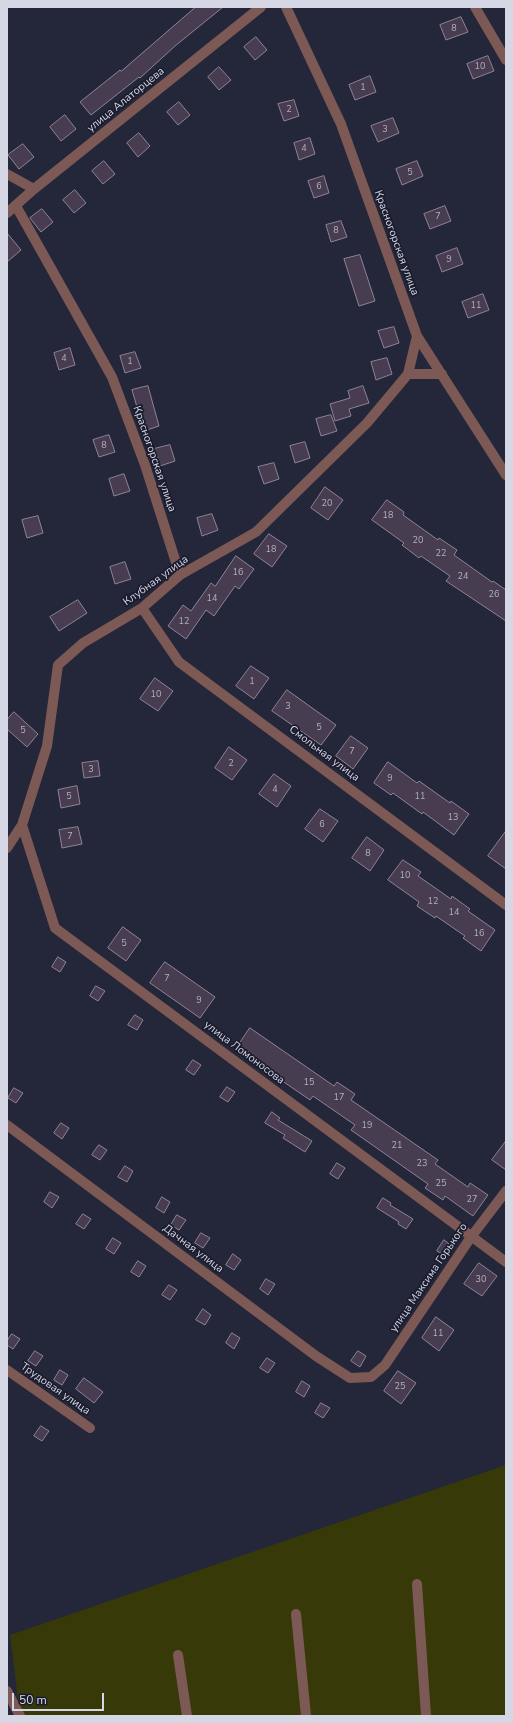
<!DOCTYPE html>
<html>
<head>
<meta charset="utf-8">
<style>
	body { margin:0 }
	#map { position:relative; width:513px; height:1723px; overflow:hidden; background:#242739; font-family:"Nunito Sans",sans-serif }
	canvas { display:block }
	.frame { position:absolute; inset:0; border:8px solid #d5d7e4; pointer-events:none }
	.scale { position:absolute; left:12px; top:1693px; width:92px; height:18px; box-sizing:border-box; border:2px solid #d5d7e4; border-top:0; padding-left:5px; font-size:12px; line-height:14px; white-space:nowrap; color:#d5d7e4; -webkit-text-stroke:3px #1b1d2f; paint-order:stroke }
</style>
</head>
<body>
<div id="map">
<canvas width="513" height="1723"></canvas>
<div class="frame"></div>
<div class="scale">50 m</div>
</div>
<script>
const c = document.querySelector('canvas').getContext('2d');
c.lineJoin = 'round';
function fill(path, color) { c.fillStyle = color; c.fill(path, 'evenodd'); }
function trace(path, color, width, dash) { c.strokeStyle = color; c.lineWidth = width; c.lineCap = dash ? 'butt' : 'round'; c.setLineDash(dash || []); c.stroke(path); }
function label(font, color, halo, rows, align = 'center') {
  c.font = font + ' "Nunito Sans",sans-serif'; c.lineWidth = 3.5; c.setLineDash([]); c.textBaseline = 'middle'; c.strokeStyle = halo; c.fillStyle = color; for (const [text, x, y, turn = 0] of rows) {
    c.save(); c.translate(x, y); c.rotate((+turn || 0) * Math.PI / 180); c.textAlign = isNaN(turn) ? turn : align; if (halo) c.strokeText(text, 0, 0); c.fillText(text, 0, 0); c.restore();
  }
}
fill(new Path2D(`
	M 506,1465 L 506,1716 L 20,1716 L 10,1635 Z`), '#383908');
const building = new Path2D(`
	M 196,7 L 223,7 L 175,46 L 140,78 L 139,77 L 91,115 L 80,102 L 120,70 L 121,71 Z
	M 461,17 L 468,32 L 446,40 L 440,25 Z
	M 256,37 L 267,50 L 255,60 L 244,47 Z
	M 488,56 L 494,71 L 473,79 L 467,64 Z
	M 219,67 L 231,80 L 219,90 L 208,77 Z
	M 370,76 L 376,92 L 355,100 L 349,85 Z
	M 294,100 L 299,116 L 284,121 L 278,104 Z
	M 179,102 L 190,115 L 178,125 L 167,112 Z
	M 65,115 L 76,129 L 61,141 L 50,127 Z
	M 393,118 L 399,133 L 378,142 L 371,126 Z
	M 139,133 L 150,146 L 138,157 L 127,143 Z
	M 310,138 L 315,154 L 299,160 L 294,143 Z
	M 23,144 L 34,157 L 19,169 L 8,155 Z
	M 104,161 L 115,174 L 103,184 L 92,171 Z
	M 417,161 L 423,176 L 402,185 L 396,169 Z
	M 324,176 L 329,193 L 314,198 L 308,181 Z
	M 75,190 L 86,203 L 74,213 L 63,200 Z
	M 445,206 L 451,221 L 430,229 L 424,214 Z
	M 42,209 L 53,222 L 41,232 L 30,218 Z
	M 341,221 L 347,237 L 331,242 L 326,225 Z
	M 7,233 L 21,250 L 7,262 Z
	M 457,248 L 463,264 L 442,272 L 436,256 Z
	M 360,255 L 375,301 L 359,306 L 344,259 Z
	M 483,294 L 489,310 L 468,318 L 462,302 Z
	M 394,327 L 399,343 L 384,348 L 378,331 Z
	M 70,348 L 75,365 L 59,370 L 54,353 Z
	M 135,352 L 141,368 L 125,373 L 120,356 Z
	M 387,358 L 392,374 L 376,380 L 371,362 Z
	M 148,386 L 159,426 L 144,431 L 132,390 Z
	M 363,386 L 369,403 L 349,409 L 351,416 L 335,421 L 330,404 L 350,398 L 348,391 Z
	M 331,415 L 337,431 L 321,436 L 316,419 Z
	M 109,435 L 115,452 L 99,457 L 93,440 Z
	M 305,442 L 310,458 L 295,463 L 290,446 Z
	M 170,445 L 175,461 L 160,466 L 154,449 Z
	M 274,463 L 279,479 L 264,484 L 258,467 Z
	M 124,474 L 130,491 L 114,496 L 109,479 Z
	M 325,487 L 343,500 L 328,520 L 311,508 Z
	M 387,500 L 404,512 L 403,515 L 438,540 L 439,538 L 457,550 L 454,555 L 492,582 L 493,581 L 506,590 L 506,621 L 446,581 L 450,576 L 421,556 L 419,558 L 402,545 L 404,543 L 372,520 Z
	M 212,514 L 218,530 L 202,536 L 197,518 Z
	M 38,516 L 43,533 L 27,538 L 22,520 Z
	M 269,534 L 287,546 L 272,567 L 254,554 Z
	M 236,556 L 254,569 L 239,589 L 235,586 L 214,616 L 206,610 L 186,639 L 168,626 L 183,605 L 191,611 L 211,583 L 215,586 Z
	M 125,562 L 131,579 L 115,584 L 110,567 Z
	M 78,600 L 87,613 L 59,631 L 50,617 Z
	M 251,666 L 269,678 L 254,699 L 236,686 Z
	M 155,678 L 173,691 L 158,711 L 140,699 Z
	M 287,690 L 336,725 L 321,745 L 272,711 Z
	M 14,712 L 38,734 L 27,747 L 7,729 L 7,720 Z
	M 351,736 L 368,748 L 353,769 L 336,756 Z
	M 229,747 L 247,760 L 232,780 L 215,768 Z
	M 98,761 L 100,776 L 84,778 L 82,763 Z
	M 388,762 L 417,783 L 419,781 L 450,803 L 451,801 L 469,814 L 454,835 L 423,812 L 422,814 L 393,793 L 391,795 L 374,783 Z
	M 274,774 L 291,786 L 277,807 L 259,794 Z
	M 77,786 L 80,804 L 61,808 L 58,790 Z
	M 320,809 L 338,821 L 323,842 L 305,829 Z
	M 78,827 L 82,844 L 62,848 L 59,830 Z
	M 506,831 L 506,869 L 488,856 Z
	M 367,837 L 384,850 L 370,871 L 352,858 Z
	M 403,860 L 421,872 L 418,876 L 451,899 L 452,896 L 470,909 L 468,911 L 495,930 L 481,951 L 463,938 L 465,936 L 436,916 L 435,918 L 417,906 L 419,902 L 388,880 Z
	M 123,927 L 141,940 L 126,961 L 108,948 Z
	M 58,957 L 66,962 L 60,972 L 52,967 Z
	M 165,962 L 215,997 L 200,1018 L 150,983 Z
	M 96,986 L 105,991 L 98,1001 L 90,996 Z
	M 135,1015 L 143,1020 L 137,1030 L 128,1025 Z
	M 250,1028 L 334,1086 L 337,1082 L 355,1094 L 351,1100 L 438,1160 L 435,1164 L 468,1187 L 470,1183 L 488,1195 L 473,1216 L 445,1196 L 443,1200 L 425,1188 L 428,1184 L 351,1130 L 355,1125 L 313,1096 L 310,1100 L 236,1049 Z
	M 193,1060 L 201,1065 L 194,1075 L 186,1070 Z
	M 227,1087 L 235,1092 L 228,1102 L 220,1097 Z
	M 14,1088 L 23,1093 L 16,1103 L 8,1098 Z
	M 272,1112 L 280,1118 L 278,1120 L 312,1141 L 305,1152 L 283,1138 L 285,1135 L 265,1123 Z
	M 61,1123 L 69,1128 L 62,1139 L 54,1133 Z
	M 506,1141 L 506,1170 L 492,1160 Z
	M 99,1145 L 107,1150 L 100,1160 L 92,1155 Z
	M 337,1163 L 345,1168 L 338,1179 L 330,1174 Z
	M 125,1166 L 133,1171 L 127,1182 L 118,1177 Z
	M 50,1192 L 59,1197 L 52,1208 L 44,1202 Z
	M 162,1197 L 170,1202 L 164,1213 L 156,1208 Z
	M 383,1198 L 391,1203 L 390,1205 L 413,1219 L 406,1229 L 398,1224 L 399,1222 L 377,1208 Z
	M 83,1214 L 91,1219 L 84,1229 L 76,1224 Z
	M 177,1215 L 186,1220 L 179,1230 L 171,1225 Z
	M 201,1233 L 210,1238 L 203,1248 L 195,1243 Z
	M 113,1238 L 121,1243 L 114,1254 L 106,1249 Z
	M 444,1240 L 452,1246 L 446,1256 L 437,1251 Z
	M 233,1254 L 241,1260 L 234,1270 L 226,1265 Z
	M 138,1261 L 146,1266 L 139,1277 L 131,1272 Z
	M 479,1263 L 497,1276 L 482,1296 L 464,1284 Z
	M 266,1279 L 275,1284 L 268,1295 L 260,1289 Z
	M 169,1285 L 177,1290 L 170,1300 L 162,1295 Z
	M 203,1309 L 211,1315 L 205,1325 L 196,1320 Z
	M 436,1317 L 454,1330 L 439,1351 L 422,1338 Z
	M 232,1333 L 240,1338 L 234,1349 L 226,1343 Z
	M 12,1334 L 20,1339 L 13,1349 L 7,1345 L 7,1341 Z
	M 35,1351 L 43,1356 L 36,1366 L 28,1361 Z
	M 358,1351 L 366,1356 L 360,1367 L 351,1361 Z
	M 267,1358 L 275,1363 L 268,1373 L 260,1368 Z
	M 60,1370 L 68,1375 L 62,1385 L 54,1380 Z
	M 398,1371 L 416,1383 L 401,1404 L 384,1391 Z
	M 84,1378 L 103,1392 L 94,1403 L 76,1389 Z
	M 302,1381 L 310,1386 L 304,1397 L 296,1392 Z
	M 321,1403 L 330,1408 L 323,1418 L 315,1413 Z
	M 41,1426 L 49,1431 L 42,1441 L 34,1436 Z`);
fill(building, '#483d50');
trace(building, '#8e8398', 1);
trace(new Path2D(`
	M 286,7 L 341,124 L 417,336 L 506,475
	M 475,7 L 506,60
	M 7,174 L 34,189
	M 16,206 L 112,377 L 145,465 L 180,575
	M 7,213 L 34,189 L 261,7
	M 408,374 L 442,374
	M 142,608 L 179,662 L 506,905
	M 22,825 L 55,928 L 506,1262
	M 7,848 L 22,825 L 47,746 L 58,665 L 83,643 L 142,608 L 180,575 L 256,532 L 367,423 L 408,374 L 417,336
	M 7,1125 L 316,1356 L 350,1378 L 371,1377 L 385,1365 L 471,1237 L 506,1191
	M 7,1370 L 90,1428
	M 417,1584 L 426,1716
	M 296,1614 L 306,1716
	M 178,1655 L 187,1716
	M 7,1691 L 20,1716`), '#7d5955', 10);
label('9px', '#b2b0bf', null, [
	["8",454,29],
	["10",480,67],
	["1",363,88],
	["2",289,110],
	["3",385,130],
	["4",304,149],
	["5",410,173],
	["6",319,187],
	["7",438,217],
	["8",336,231],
	["9",449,260],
	["11",476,306],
	["4",64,359],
	["1",130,362],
	["8",104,446],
	["20",327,504],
	["18",388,516],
	["20",418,541],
	["18",271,550],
	["22",441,554],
	["16",238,573],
	["24",463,577],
	["26",494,595],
	["14",212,599],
	["12",184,622],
	["1",252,682],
	["10",156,695],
	["3",288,707],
	["5",319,728],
	["5",23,731],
	["7",352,752],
	["2",231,764],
	["3",91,770],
	["9",390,779],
	["4",275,790],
	["5",69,797],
	["11",420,797],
	["13",453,818],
	["6",322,825],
	["7",70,837],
	["8",368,854],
	["10",405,876],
	["12",433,902],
	["14",454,913],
	["16",479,934],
	["5",124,944],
	["7",167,979],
	["9",199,1001],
	["15",309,1083],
	["17",339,1098],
	["19",367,1126],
	["21",397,1146],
	["23",422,1164],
	["25",441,1184],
	["27",472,1200],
	["30",481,1280],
	["11",438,1334],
	["25",400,1387]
]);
label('11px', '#d5d7e4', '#1b1d2f', [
	["улица Алаторцева",126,100,-39],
	["Красногорская улица",396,243,70],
	["Красногорская улица",154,459,71],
	["Клубная улица",156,581,-36],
	["Смольная улица",324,754,37],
	["улица Ломоносова",244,1053,37],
	["Дачная улица",193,1249,37],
	["улица Максима Горького",429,1278,-56],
	["Трудовая улица",55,1389,35]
]);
</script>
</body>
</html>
